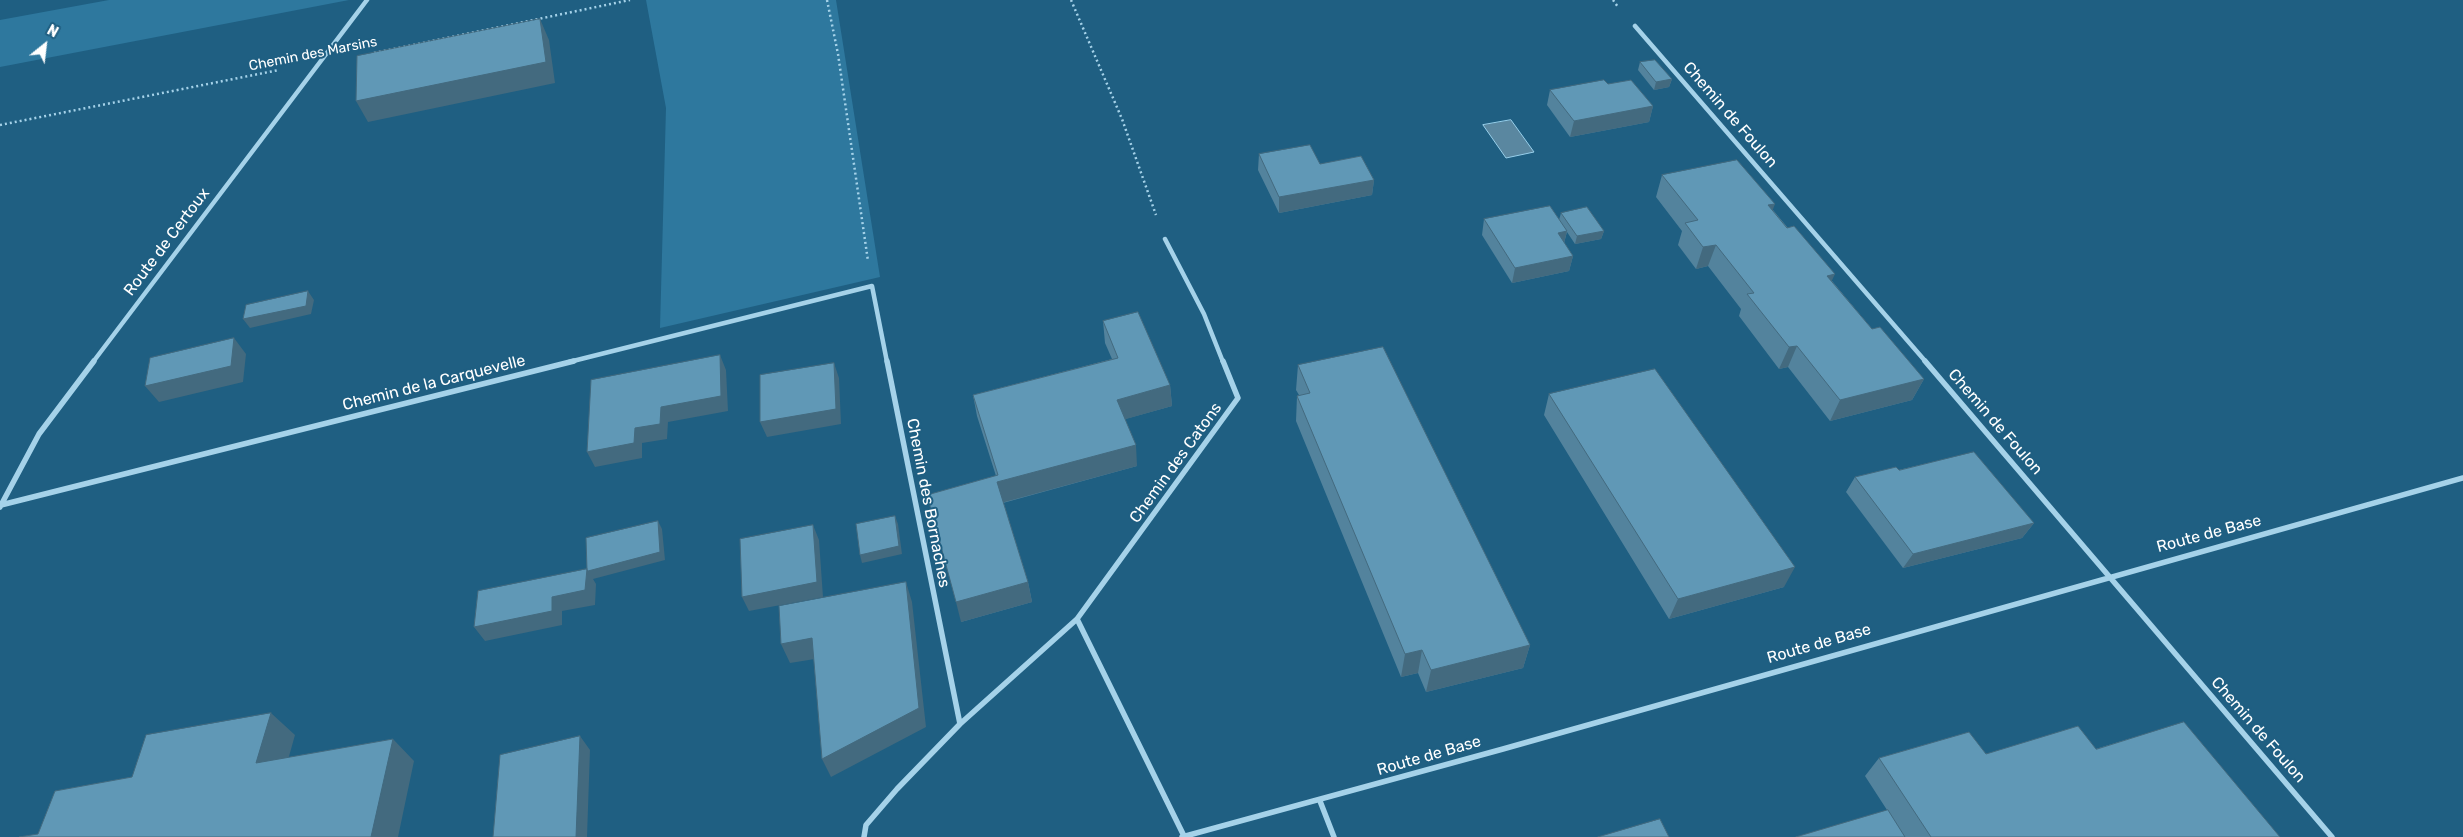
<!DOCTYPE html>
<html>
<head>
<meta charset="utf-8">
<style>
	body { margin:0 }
	#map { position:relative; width:2463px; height:837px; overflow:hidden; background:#1f5f82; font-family:Rubik,sans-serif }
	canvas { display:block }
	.north { position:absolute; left:20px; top:20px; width:50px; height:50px; -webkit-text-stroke:4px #1f5f82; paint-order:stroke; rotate:29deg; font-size:14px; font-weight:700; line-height:20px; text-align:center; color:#fff }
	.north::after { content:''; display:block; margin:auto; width:18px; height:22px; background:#fff; clip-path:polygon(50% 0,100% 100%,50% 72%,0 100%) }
</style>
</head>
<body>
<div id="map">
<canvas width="2463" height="837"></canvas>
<div class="north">N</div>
</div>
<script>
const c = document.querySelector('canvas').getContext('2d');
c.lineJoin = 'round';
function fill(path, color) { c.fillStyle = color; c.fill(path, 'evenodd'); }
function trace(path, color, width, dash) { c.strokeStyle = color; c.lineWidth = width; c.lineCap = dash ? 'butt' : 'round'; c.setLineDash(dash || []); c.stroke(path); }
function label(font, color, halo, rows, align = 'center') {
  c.font = font + ' Rubik,sans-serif'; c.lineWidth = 4; c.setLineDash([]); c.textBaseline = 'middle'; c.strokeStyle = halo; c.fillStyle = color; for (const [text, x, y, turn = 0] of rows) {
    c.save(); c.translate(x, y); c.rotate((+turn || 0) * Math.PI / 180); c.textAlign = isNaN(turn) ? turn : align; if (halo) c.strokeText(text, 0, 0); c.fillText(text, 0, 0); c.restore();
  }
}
fill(new Path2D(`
	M 109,0 L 349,0 L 0,67 L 0,20 Z
	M 646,0 L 836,0 L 880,277 L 660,328 L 666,108 Z`), '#2e789e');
const water = new Path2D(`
	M 1511,120 L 1534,152 L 1506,158 L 1483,125 Z`);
fill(water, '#5a87a0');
trace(water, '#98cfea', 1);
trace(new Path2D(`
	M 827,0 L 838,54 L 868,261
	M 1071,0 L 1122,119 L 1156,215
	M 1613,0 L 1618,7
	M 374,53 L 630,0
	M 0,125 L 279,70`), '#a5d2e9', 2.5, [2, 3]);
trace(new Path2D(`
	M 1635,26 L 1926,362
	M 1165,239 L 1204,314 L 1223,362
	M 93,362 L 367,0
	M 569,362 L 872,286 L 887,362`), '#a5d2e9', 4.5);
trace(new Path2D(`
	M 887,361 L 960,724
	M 1925,361 L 2332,837
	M 1,505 L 574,361
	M 0,507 L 39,434 L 94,361
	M 1077,619 L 1184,836
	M 1320,801 L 1334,837
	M 864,837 L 866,825 L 897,789 L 960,724 L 1077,619 L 1238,398 L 1223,361
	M 1182,837 L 1503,749 L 2463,478`), '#a5d2e9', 5.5);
fill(new Path2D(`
	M 1640,62 L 1672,79 L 1669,87 L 1654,90 L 1638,70 Z
	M 1608,84 L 1653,106 L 1649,122 L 1570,137 L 1547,105 L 1550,90 Z
	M 1259,154 L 1320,164 L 1374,180 L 1372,195 L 1279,213 L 1258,170 Z
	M 1662,175 L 1773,210 L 1872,329 L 1924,379 L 1912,400 L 1830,421 L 1788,367 L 1779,369 L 1739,316 L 1741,309 L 1708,266 L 1696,269 L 1678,245 L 1682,231 L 1656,197 Z
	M 1561,213 L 1604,231 L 1601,239 L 1575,244 L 1567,232 L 1564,243 L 1573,256 L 1569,271 L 1512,283 L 1482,235 L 1484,219 L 1559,220 Z
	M 1103,321 L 1170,385 L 1172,406 L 1125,419 L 1137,466 L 1003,503 L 1028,582 L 1032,602 L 961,622 L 996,476 L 977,416 L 973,395 L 1112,359 L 1105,343 Z
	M 1298,365 L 1530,645 L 1523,668 L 1426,692 L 1418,673 L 1401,677 L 1296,421 L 1297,396 L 1299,395 L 1296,390 Z
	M 1549,394 L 1784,587 L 1669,619 L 1544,415 Z
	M 1899,470 L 2034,523 L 2022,538 L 1903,568 L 1846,492 L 1855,477 Z
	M 2096,749 L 2280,837 L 1796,837 L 1887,810 L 1865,776 L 1879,758 Z`), '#53839d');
fill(new Path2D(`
	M 540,19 L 549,40 L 555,83 L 368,122 L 356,101 Z
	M 1672,79 L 1669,87 L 1654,90 L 1656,82 Z
	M 1653,106 L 1649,122 L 1570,137 L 1574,121 Z
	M 1374,180 L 1372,195 L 1279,213 L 1279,197 Z
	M 1775,204 L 1767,225 L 1768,205 Z
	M 1567,231 L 1563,247 L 1558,233 Z
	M 1604,231 L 1601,239 L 1575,244 L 1577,236 Z
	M 1716,245 L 1708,266 L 1696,269 L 1703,247 Z
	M 1573,256 L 1569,271 L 1512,283 L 1515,268 Z
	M 1835,274 L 1825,295 L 1827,276 Z
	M 308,291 L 314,300 L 311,314 L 250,328 L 243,319 Z
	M 234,338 L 246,354 L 243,382 L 159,402 L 145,386 Z
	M 1797,346 L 1788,367 L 1779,369 L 1789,347 Z
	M 720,355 L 726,370 L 728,411 L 668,422 L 667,439 L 642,443 L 642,458 L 595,467 L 587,452 L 635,428 L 661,407 Z
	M 834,363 L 839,378 L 841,424 L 767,437 L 760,422 Z
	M 1924,379 L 1912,400 L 1830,421 L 1840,400 Z
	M 1170,385 L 1172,406 L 1119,421 L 1117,400 Z
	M 1136,445 L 1137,466 L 1001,503 L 997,482 Z
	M 895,516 L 898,524 L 902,554 L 862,563 L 860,555 Z
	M 658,521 L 662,529 L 665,560 L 593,579 L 596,584 L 595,605 L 562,611 L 562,625 L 485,641 L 474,627 L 552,597 L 587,569 Z
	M 2034,523 L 2022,538 L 1903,568 L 1913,554 Z
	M 813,525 L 819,540 L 823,597 L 749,611 L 742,597 Z
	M 1795,567 L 1784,587 L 1669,619 L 1678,599 Z
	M 906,582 L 912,602 L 926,727 L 831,777 L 822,759 Z
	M 1028,582 L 1032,602 L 961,622 L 956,602 Z
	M 812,638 L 821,658 L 790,663 L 781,644 Z
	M 1530,645 L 1523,668 L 1426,692 L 1431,670 Z
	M 1422,650 L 1418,673 L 1401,677 L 1405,654 Z
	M 271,713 L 295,735 L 281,785 L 256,763 Z
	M 580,736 L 590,750 L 587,837 L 576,837 Z
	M 393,739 L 414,761 L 398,837 L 371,837 Z`), '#436a7f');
const building = new Path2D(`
	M 540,19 L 546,62 L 356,101 L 357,56 Z
	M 1655,60 L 1672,79 L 1656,82 L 1640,62 Z
	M 1604,80 L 1608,84 L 1631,80 L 1653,106 L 1574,121 L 1550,90 Z
	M 1310,145 L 1320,164 L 1361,156 L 1374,180 L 1279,197 L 1259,154 Z
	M 1737,160 L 1775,204 L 1768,205 L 1787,228 L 1794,226 L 1835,274 L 1827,276 L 1872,329 L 1880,327 L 1924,379 L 1840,400 L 1797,346 L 1789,347 L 1747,294 L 1754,293 L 1716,245 L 1703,247 L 1685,223 L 1698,220 L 1662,175 Z
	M 1550,206 L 1567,231 L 1558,233 L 1573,256 L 1515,268 L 1484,219 Z
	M 1587,207 L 1604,231 L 1577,236 L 1561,213 Z
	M 308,291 L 306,306 L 243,319 L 246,305 Z
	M 1138,312 L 1170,385 L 1117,400 L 1136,445 L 997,482 L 1028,582 L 956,602 L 927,495 L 998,475 L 973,395 L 1118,358 L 1103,321 Z
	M 234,338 L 231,366 L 145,386 L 150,358 Z
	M 1383,347 L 1530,645 L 1431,670 L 1422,650 L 1405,654 L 1297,396 L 1310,393 L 1298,365 Z
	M 720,355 L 721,396 L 661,407 L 660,424 L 635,428 L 634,443 L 587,452 L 591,380 Z
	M 834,363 L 836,409 L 760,422 L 760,375 Z
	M 1655,369 L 1795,567 L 1678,599 L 1549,394 Z
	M 1974,452 L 2034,523 L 1913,554 L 1855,477 L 1896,467 L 1899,470 Z
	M 895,516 L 899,546 L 860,555 L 856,524 Z
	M 658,521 L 660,552 L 588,571 L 587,570 L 586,538 Z
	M 813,525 L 817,582 L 742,597 L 740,539 Z
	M 587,569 L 585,590 L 552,597 L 552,611 L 474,627 L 478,591 Z
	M 906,582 L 919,708 L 822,759 L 812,638 L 781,644 L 779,606 Z
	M 271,713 L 256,763 L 393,739 L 371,837 L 19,837 L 38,834 L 55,791 L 132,777 L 146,735 Z
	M 2184,722 L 2280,837 L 1931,837 L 1879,758 L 1969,732 L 1986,754 L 2078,726 L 2096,749 Z
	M 580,736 L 576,837 L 493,837 L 500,755 Z
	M 1888,810 L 1905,837 L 1796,837 Z
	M 1660,819 L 1669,837 L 1598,837 Z`);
fill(building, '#6098b6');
trace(building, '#436a7f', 1);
label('14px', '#fff', '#1f5f82', [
	["Chemin des Marsins",313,54,-11]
]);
label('16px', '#fff', '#1f5f82', [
	["Chemin de Foulon",1730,115,49],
	["Route de Certoux",167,242,-53],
	["Chemin de la Carquevelle",434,383,-14],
	["Chemin de Foulon",1995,422,49],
	["Chemin des Catons",1176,463,-54],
	["Chemin des Bornaches",928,503,79],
	["Route de Base",2209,534,-15],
	["Route de Base",1819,644,-16],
	["Chemin de Foulon",2258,730,49],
	["Route de Base",1429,756,-16]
]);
</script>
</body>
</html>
